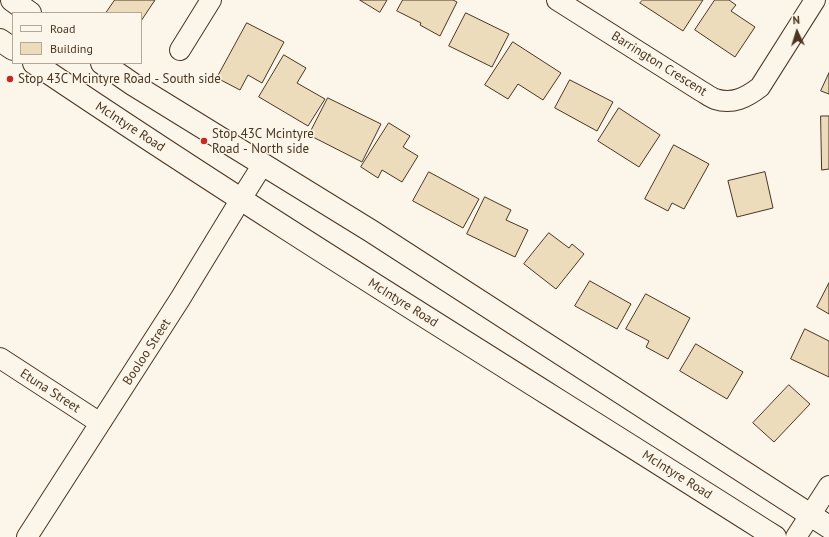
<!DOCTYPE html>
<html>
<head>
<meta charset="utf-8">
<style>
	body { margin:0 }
	#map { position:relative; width:829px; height:537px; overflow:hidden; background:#fbf6e9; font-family:"PT Sans",sans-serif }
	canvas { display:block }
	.legend { position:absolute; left:12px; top:12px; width:130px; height:52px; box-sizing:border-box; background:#fbf6e9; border:1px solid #b4a999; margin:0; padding:5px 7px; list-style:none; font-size:12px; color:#4a3520 }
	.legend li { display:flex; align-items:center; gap:8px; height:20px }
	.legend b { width:20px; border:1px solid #b4a999 }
	.north { position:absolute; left:777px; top:12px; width:40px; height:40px; -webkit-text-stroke:3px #fbf6e9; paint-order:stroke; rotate:356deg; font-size:11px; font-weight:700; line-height:16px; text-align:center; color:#4a3520 }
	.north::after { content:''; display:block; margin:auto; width:14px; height:18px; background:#4a3520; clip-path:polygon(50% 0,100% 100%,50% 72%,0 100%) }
</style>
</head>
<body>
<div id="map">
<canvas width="829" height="537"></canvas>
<ul class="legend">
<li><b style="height:5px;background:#fbf6e9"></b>Road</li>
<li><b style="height:11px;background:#ecdcbc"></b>Building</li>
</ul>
<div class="north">N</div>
</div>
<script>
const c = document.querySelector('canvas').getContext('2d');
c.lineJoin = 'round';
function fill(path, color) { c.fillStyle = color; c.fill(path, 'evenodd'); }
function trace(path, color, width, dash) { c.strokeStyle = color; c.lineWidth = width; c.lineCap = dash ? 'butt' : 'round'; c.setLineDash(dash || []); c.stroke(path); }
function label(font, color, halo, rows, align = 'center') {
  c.font = font + ' "PT Sans",sans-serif'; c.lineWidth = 3; c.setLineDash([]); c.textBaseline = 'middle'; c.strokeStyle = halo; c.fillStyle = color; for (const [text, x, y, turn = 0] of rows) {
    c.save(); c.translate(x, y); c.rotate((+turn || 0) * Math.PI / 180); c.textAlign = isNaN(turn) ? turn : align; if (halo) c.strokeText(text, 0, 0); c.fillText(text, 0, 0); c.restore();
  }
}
const building = new Path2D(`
	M 115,0 L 155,0 L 141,21 L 141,13 L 106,13 Z
	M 360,0 L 387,0 L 380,12 Z
	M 403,0 L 453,0 L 457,2 L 440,36 L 420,25 L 421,23 L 397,11 Z
	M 643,0 L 703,0 L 683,31 L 640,3 Z
	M 715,0 L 729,0 L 736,5 L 731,11 L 755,27 L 735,57 L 695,30 Z
	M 466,13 L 509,34 L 492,67 L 449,46 Z
	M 247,23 L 284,42 L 262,83 L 248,75 L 240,90 L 217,78 Z
	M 513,42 L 561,73 L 543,100 L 518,84 L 508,99 L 485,85 Z
	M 284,55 L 306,68 L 297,83 L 325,99 L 308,126 L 259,97 Z
	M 829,73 L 829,94 L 821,91 Z
	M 570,80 L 613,102 L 597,131 L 555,108 Z
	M 328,98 L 381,124 L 362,162 L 309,135 Z
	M 619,108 L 660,135 L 639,167 L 598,141 Z
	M 821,116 L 829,116 L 829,169 L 822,170 Z
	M 389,123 L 410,136 L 403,147 L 418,156 L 402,182 L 382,170 L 378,178 L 361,167 Z
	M 674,145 L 709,164 L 684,209 L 672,203 L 668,211 L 645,199 Z
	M 429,172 L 479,199 L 463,228 L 413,201 Z
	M 765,172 L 773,208 L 737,217 L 728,181 Z
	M 485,197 L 511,210 L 506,220 L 528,230 L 515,257 L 467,234 Z
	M 549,233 L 569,248 L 572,244 L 584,254 L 556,289 L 524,264 Z
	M 590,281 L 631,304 L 617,329 L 575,306 Z
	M 829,283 L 829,314 L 817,307 Z
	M 646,294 L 690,318 L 668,359 L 646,347 L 649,341 L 626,329 Z
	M 805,329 L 829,341 L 829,377 L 791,359 Z
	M 696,344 L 743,372 L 727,399 L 680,371 Z
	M 789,385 L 810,404 L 774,442 L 753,423 Z`);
fill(building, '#ecdcbc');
trace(building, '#4a3520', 1);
const street = new Path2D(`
	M 557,0 L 701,91 C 705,93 710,97 715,99 C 733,105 747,97 760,87 L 815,0
	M 180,50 L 211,0
	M 0,358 L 100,423
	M 27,537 L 180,299 L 241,199 L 263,164
	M 796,537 L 829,486`);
const primary = new Path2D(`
	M 12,0 L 30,13
	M 0,40 L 13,49
	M 34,63 C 277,227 528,380 775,537
	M 102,63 L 134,85 L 371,231 L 829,527`);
trace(street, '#4a3520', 22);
trace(primary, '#4a3520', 24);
trace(street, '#fbf6e9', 20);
trace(primary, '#fbf6e9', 22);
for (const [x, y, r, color] of [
	[10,79,4,"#c62828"],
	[204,141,4,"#c62828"]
]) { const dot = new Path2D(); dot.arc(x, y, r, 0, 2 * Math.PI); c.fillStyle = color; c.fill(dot); trace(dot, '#fbf6e9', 1.5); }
label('13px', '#4a3520', '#fbf6e9', [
	["Barrington Crescent",659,64,32],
	["McIntyre Road",130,127,33],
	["McIntyre Road",403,303,32],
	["Booloo Street",147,352,-57],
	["Etuna Street",50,391,33],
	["McIntyre Road",677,475,32]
]);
label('13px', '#4a3520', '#fbf6e9', [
	["Stop 43C Mcintyre Road - South side",18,79],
	["Stop 43C Mcintyre",212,134],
	["Road - North side",212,149]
], 'left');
</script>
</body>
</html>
